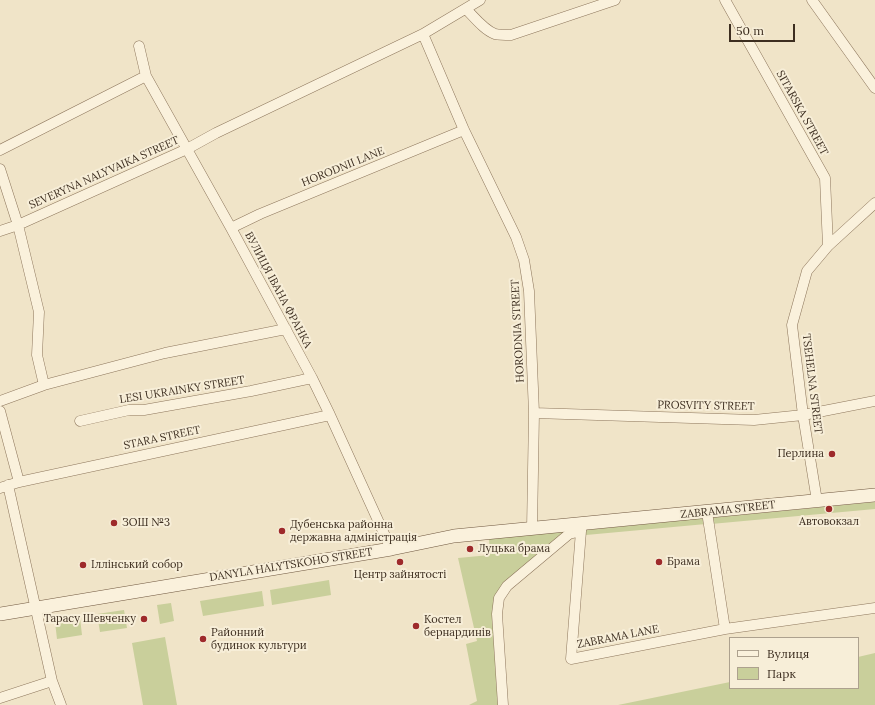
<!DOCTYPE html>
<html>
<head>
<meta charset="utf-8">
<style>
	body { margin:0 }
	#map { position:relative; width:875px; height:705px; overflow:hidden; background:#f0e4c8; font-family:Lora,serif }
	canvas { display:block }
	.legend { position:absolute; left:729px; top:637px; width:130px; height:52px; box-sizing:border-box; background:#f7eed8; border:1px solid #ada18e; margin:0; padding:5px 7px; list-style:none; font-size:12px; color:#3d2e20 }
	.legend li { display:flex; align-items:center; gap:8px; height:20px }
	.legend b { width:20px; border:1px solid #ada18e }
	.scale { position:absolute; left:729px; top:24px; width:66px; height:18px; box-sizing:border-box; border:2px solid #3d2e20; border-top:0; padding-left:5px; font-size:12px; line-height:14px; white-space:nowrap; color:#3d2e20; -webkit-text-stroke:3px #f7eed8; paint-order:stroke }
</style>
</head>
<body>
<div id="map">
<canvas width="875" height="705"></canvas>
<ul class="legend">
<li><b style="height:5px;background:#faf1dc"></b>Вулиця</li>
<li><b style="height:11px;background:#c9cf9b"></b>Парк</li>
</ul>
<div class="scale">50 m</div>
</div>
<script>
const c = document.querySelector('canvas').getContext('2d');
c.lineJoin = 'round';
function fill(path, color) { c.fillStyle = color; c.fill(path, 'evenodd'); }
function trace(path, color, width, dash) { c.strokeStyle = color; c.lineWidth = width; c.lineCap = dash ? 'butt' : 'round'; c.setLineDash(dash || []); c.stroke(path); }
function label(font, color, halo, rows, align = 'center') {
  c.font = font + ' Lora,serif'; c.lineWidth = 4; c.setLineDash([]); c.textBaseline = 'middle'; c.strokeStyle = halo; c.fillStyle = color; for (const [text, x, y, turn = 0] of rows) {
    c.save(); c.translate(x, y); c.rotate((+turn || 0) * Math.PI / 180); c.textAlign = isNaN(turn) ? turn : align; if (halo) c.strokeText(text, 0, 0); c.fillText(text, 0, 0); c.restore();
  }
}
fill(new Path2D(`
	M 875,502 L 875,509 L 711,524 L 710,518 Z
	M 706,518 L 706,524 L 586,535 L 586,530 Z
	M 566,531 L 495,597 L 499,705 L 469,705 L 477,701 L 466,644 L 477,641 L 458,558 L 490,555 L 489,539 Z
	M 329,580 L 331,595 L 272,605 L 270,590 Z
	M 262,591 L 264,606 L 203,616 L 200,601 Z
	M 171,603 L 174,621 L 160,624 L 157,605 Z
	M 124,610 L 127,628 L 100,632 L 97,614 Z
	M 80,618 L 82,635 L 57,639 L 55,622 Z
	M 165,637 L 177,705 L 143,705 L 132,643 Z
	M 875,653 L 875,705 L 618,705 L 730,682 L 730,688 L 858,688 L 858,657 Z`), '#c9cf9b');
const minor = new Path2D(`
	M 725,0 L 825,178 L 828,246
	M 812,0 L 875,88
	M 466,9 C 474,17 484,30 495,34 C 500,35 506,35 511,35 L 615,0
	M 423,34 L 464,130 L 516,237 L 524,260 L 529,291 L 534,413 L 532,529
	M 139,46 L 146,76 L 231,228 L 312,378 L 330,415 L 391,549
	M 0,150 L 146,76
	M 0,169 L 18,225 L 39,312 L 37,355 L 44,385
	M 231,228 L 260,214 L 464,130
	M 0,231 L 18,225 L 187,149 L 216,133 L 423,34 L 480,0
	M 0,401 L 44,385 L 165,353 L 286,329
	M 0,411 L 19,482
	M 534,413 L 754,420 L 803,415 L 875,401
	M 80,421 L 129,410 L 144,410 L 251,391 L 312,378
	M 8,485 L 52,681 L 61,705
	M 0,488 L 19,482 L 330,415
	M 817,501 L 803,415 L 792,325 L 807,271 L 828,246 L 875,203
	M 707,512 L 725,629
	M 581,531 L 571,659 L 725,629 L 875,608
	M 0,698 L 52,681
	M 503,705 L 497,614 L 499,598 L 507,586 L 569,534 L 581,531 L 582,525`);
const secondary = new Path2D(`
	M 0,614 L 391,549 L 454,536 L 875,495`);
trace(minor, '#8d765c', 11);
trace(secondary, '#6f573f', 14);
trace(minor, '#faf1dc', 10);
trace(secondary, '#faf1dc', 13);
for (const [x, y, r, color] of [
	[832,454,4,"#9e2a2b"],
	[829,509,4,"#9e2a2b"],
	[114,523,4,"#9e2a2b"],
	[282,531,4,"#9e2a2b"],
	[470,549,4,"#9e2a2b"],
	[400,562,4,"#9e2a2b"],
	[659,562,4,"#9e2a2b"],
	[83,565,4,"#9e2a2b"],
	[144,619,4,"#9e2a2b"],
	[416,626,4,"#9e2a2b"],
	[203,639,4,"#9e2a2b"]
]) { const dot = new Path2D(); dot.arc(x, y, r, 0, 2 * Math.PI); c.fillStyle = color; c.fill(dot); trace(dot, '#f7eed8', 1.5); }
label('11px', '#3d2e20', '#f7eed8', [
	["SITARSKA STREET",802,113,61],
	["HORODNII LANE",343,167,-22],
	["SEVERYNA NALYVAIKA STREET",104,173,-24],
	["ВУЛИЦЯ ІВАНА ФРАНКА",278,290,62],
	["HORODNIA STREET",518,331,-93],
	["TSEHELNA STREET",812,384,83],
	["LESI UKRAINKY STREET",182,390,-9],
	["PROSVITY STREET",706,406,1],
	["STARA STREET",162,438,-12],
	["ZABRAMA STREET",728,510,-6],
	["DANYLA HALYTSKOHO STREET",291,565,-9],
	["ZABRAMA LANE",618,637,-11]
]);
label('11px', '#3d2e20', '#f7eed8', [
	["Перлина",824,454,"right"],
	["Автовокзал",829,522,"center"],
	["ЗОШ №3",122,523],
	["Дубенська районна",290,525],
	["державна адміністрація",290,538],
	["Луцька брама",478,549],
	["Брама",667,562],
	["Іллінський собор",91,565],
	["Центр зайнятості",400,575,"center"],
	["Тарасу Шевченку",136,619,"right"],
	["Костел",424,620],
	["бернардинів",424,633],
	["Районний",211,633],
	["будинок культури",211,646]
], 'left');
</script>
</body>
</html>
